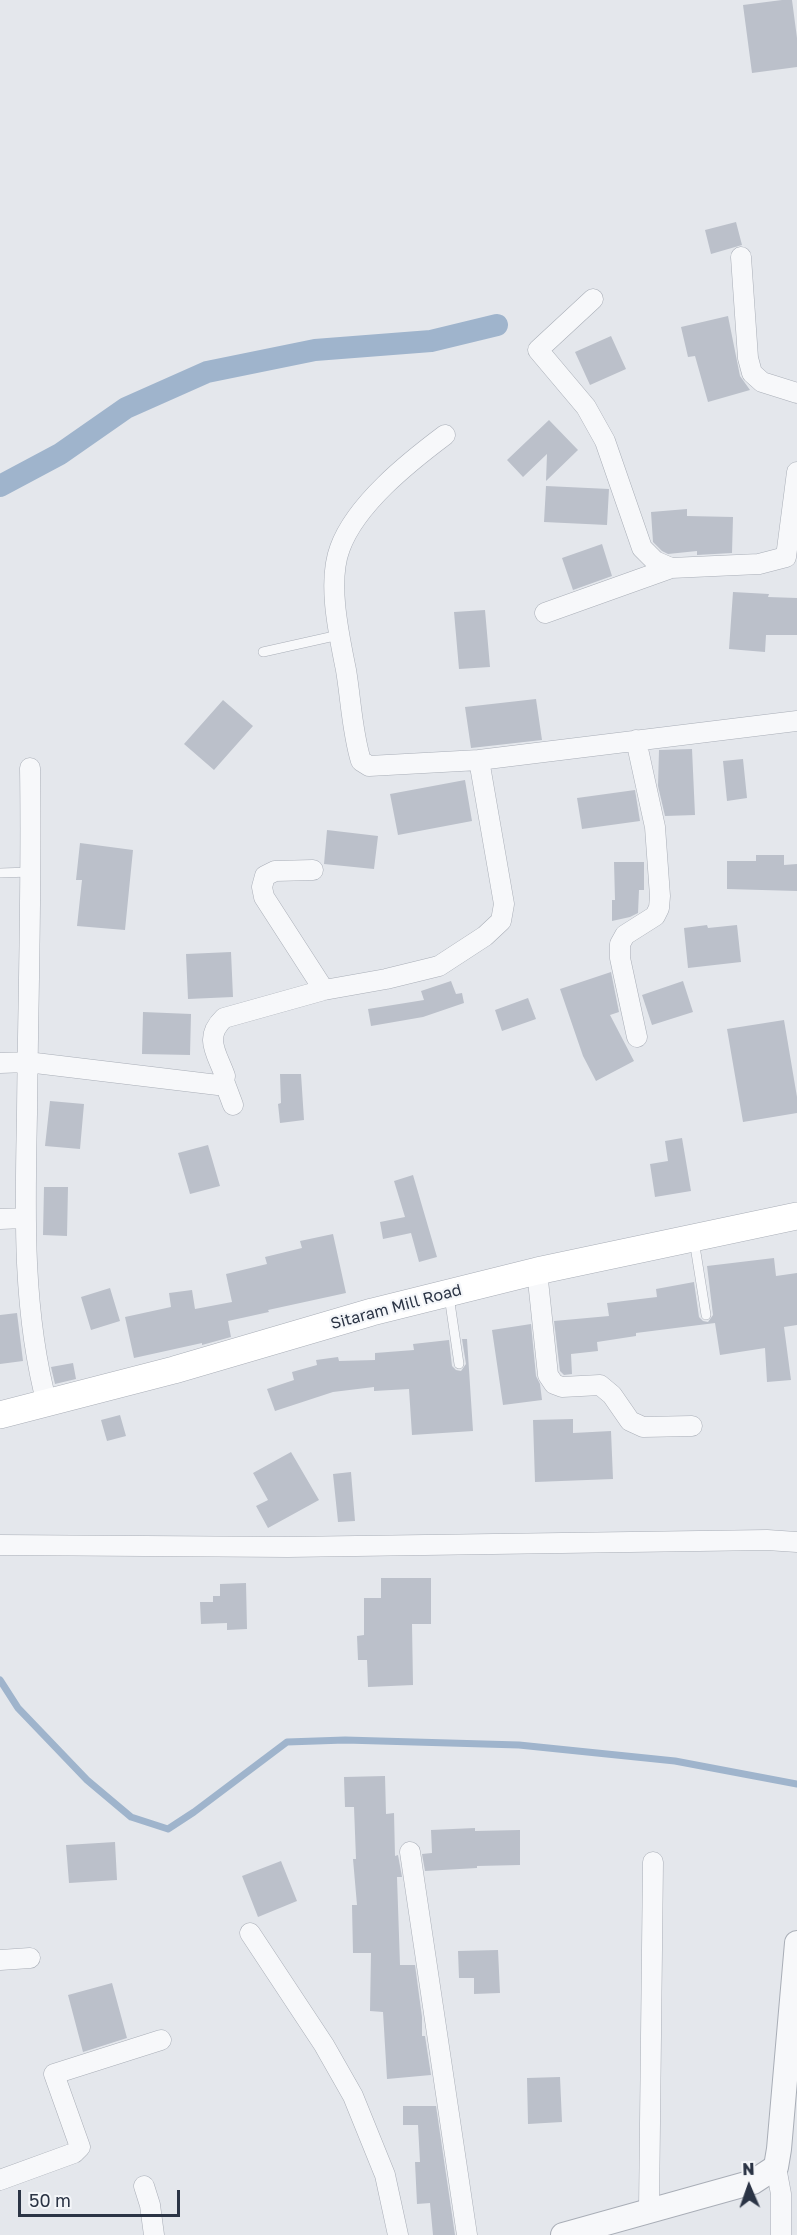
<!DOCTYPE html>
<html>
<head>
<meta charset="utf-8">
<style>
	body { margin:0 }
	#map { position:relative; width:797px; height:2235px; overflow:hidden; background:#e4e7ec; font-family:"Golos Text",sans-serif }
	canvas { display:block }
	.north { position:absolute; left:719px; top:2157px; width:60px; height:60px; -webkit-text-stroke:4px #f4f6f9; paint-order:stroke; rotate:358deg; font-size:16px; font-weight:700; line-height:24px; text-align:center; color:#2b3445 }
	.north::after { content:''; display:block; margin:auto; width:21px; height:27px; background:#2b3445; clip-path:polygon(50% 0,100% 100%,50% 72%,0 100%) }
	.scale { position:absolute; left:18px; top:2190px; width:162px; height:27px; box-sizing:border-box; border:3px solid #2b3445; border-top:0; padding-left:8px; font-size:18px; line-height:21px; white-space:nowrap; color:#2b3445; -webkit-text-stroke:4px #f4f6f9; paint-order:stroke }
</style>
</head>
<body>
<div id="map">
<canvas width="797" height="2235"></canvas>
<div class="north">N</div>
<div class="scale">50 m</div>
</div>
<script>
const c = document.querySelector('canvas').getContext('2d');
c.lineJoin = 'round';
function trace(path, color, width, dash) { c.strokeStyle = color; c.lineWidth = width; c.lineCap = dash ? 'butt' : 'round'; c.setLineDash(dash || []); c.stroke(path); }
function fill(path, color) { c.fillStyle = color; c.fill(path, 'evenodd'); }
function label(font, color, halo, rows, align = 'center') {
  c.font = font + ' "Golos Text",sans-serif'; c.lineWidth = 4.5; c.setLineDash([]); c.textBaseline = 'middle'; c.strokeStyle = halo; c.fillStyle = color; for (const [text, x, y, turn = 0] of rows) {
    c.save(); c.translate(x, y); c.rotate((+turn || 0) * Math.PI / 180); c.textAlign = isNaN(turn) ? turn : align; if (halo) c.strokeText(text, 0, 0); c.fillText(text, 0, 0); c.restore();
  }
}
trace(new Path2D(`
	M 0,1680 L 18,1708 L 87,1780 L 131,1817 L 168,1829 L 194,1812 L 287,1742 L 345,1740 L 519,1745 L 675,1761 L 797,1784`), '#9fb4cc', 7);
trace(new Path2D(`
	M 0,486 L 60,454 L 126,408 L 207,372 L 315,350 L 431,341 L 497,325`), '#9fb4cc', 22);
fill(new Path2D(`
	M 782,0 L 792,0 L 797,38 L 797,67 L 752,73 L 743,5 Z
	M 736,222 L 742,245 L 711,254 L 705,230 Z
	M 728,316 L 740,376 L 750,390 L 708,402 L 695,356 L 688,357 L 681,327 Z
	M 611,336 L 626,369 L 590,385 L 575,352 Z
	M 549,420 L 578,450 L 546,481 L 547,454 L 523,477 L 507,460 Z
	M 546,486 L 609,489 L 607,525 L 544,522 Z
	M 687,509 L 687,516 L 733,517 L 732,553 L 697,555 L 697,551 L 668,554 L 662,551 L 653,542 L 651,512 Z
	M 602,544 L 612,576 L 573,590 L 562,558 Z
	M 733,592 L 769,594 L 768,597 L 797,598 L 797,635 L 766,635 L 765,652 L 729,649 Z
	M 485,610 L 490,667 L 459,669 L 454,612 Z
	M 536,699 L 542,740 L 471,748 L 465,707 Z
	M 223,700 L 253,726 L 214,770 L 184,744 Z
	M 692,749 L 695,815 L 665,816 L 658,786 L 659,750 Z
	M 743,759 L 747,798 L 727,801 L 723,761 Z
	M 465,780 L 472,821 L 398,835 L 390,794 Z
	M 635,790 L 640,821 L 582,829 L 577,798 Z
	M 327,830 L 378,836 L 374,869 L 324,864 Z
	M 80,843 L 133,850 L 125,930 L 77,926 L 82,880 L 76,880 Z
	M 756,855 L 784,855 L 784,865 L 797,864 L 797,891 L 727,889 L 727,861 L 756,861 Z
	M 614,862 L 644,862 L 644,890 L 639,890 L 638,913 L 630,917 L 612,921 L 612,900 L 615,900 Z
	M 707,925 L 708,928 L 737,925 L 741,962 L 688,968 L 684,928 Z
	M 231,952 L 233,997 L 188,999 L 186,954 Z
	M 611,972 L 619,1012 L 610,1015 L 634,1061 L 596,1081 L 583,1056 L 560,989 Z
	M 451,981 L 456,994 L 462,993 L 464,1003 L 423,1017 L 371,1026 L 368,1009 L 424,1000 L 421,991 Z
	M 683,981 L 693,1012 L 652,1025 L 642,995 Z
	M 528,998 L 536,1019 L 502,1031 L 495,1010 Z
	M 143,1012 L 191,1014 L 190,1055 L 142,1054 Z
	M 784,1020 L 797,1097 L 797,1113 L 743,1122 L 727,1029 Z
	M 280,1074 L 301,1074 L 304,1120 L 280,1123 L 278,1104 L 281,1103 Z
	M 50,1101 L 84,1104 L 80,1149 L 45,1146 Z
	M 682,1138 L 691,1191 L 655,1197 L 650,1164 L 668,1161 L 665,1141 Z
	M 208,1145 L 220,1186 L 190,1194 L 178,1153 Z
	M 413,1175 L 437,1257 L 419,1262 L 411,1233 L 383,1239 L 380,1222 L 405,1217 L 394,1181 Z
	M 44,1187 L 68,1187 L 67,1236 L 43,1235 Z
	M 333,1234 L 346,1293 L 268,1310 L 269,1312 L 228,1321 L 231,1337 L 202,1345 L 202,1343 L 134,1358 L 125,1317 L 171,1307 L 169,1293 L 192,1290 L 195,1309 L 232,1302 L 226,1274 L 267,1264 L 265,1257 L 302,1248 L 300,1241 Z
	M 774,1258 L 776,1276 L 797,1273 L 797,1325 L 784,1327 L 791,1380 L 767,1382 L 765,1348 L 720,1355 L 715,1323 L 636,1333 L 636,1336 L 597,1342 L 598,1351 L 571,1354 L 572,1374 L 564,1375 L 560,1371 L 554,1321 L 609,1316 L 607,1303 L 657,1297 L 656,1289 L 694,1282 L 699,1317 L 703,1321 L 708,1322 L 713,1315 L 707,1266 Z
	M 110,1288 L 120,1321 L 91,1330 L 81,1297 Z
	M 17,1313 L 23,1361 L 0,1364 L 0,1315 Z
	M 531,1324 L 536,1376 L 540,1384 L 542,1400 L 503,1405 L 492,1330 Z
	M 462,1339 L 467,1339 L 473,1431 L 412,1435 L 409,1389 L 374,1391 L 374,1387 L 333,1392 L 275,1411 L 267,1389 L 294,1380 L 292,1372 L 317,1365 L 316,1360 L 338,1357 L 339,1361 L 375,1360 L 375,1353 L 414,1350 L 413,1344 L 449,1340 L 452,1366 L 456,1370 L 461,1371 L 466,1364 Z
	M 73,1363 L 76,1379 L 55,1384 L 51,1367 Z
	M 120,1415 L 126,1436 L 107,1441 L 101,1420 Z
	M 573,1419 L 573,1433 L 611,1431 L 613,1479 L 535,1482 L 533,1420 Z
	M 291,1452 L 319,1500 L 268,1528 L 256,1506 L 268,1500 L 253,1473 Z
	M 351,1472 L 355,1521 L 338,1522 L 333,1474 Z
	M 381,1578 L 431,1578 L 431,1624 L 412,1624 L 413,1685 L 368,1687 L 367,1660 L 358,1660 L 357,1636 L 364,1635 L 364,1598 L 381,1598 Z
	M 246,1583 L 247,1629 L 227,1630 L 227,1623 L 201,1624 L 200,1602 L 213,1602 L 213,1596 L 220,1596 L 220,1584 Z
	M 385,1776 L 386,1814 L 394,1813 L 395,1856 L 398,1855 L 402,1877 L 397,1877 L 400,1965 L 415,1965 L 422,2017 L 422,2036 L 425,2036 L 431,2075 L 387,2079 L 383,2012 L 370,2011 L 371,1953 L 353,1953 L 352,1905 L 357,1905 L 353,1859 L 356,1859 L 354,1807 L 345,1807 L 344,1777 Z
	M 475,1828 L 475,1831 L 520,1830 L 520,1865 L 477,1866 L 477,1868 L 425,1871 L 422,1854 L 432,1853 L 431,1830 Z
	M 115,1842 L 117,1880 L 69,1883 L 66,1845 Z
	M 281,1861 L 297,1901 L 258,1917 L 242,1876 Z
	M 498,1950 L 500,1993 L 474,1994 L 474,1978 L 459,1978 L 458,1951 Z
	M 112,1983 L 127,2038 L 83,2052 L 68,1995 Z
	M 560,2077 L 562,2122 L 528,2124 L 527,2078 Z
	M 403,2106 L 436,2106 L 455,2235 L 433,2235 L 430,2203 L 417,2204 L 415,2162 L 420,2162 L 418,2125 L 403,2125 Z`), '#bbc0ca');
const service = new Path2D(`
	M 263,652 L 339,635
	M 0,873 L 31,872
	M 694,1240 L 706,1315
	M 449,1296 L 459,1364`);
const minor = new Path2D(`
	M 741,257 L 748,358 L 752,373 L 762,382 L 797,393
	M 593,299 L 538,350 L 586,407 L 605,441 L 642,548 L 655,561 L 671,568 L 759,564 L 786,557 L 797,472
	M 545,613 L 671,568
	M 636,740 L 655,827 L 660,896 L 659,908 L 655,916 L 625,935 L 620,944 L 620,958 L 637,1037
	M 479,760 L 797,721
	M 30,768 C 32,883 28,999 27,1114 C 25,1211 22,1310 47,1404
	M 313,870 L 275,871 L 265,876 L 262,887 L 264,897 L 324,990
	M 0,1063 L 27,1062 L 218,1085 L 224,1081 L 225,1076 C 217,1053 203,1038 224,1018 L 324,990 L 386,979 L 439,966 L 485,936 L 501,921 L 504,904 L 479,760 L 369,766 L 361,761 C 352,732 351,700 346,670 C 339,635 327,582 340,548 C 356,504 409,462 445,435
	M 224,1081 L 233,1105
	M 0,1219 L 25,1218
	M 537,1271 L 548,1375 L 554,1384 L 562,1387 L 600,1385 L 612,1395 L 630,1421 L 643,1427 L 692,1426
	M 0,1545 L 288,1547 L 767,1540 L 797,1542
	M 410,1852 L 467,2235
	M 250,1933 L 324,2045 L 353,2096 L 385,2175 L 398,2235
	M 0,1960 L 30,1958
	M 776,2167 L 781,2194 L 781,2235
	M 0,2180 L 74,2153 L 80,2147 L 54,2074 L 161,2040
	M 144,2186 L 150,2205 L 154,2235
	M 649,2210 L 653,1862`);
const tertiary = new Path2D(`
	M 563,2235 L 753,2182 L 776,2167 L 779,2149 L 797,1943`);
const secondary = new Path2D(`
	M 0,1415 L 174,1370 L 372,1312 L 537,1271 L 797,1216`);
trace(service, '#a9aeb7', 10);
trace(minor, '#a9aeb7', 21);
trace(tertiary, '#a9aeb7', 26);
trace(secondary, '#a9aeb7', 28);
trace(service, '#f7f8fa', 9);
trace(minor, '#f7f8fa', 20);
trace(tertiary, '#f7f8fa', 24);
trace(secondary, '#fff', 27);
label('16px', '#2b3445', '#f4f6f9', [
	["Sitaram Mill Road",396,1307,-15]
]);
</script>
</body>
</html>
